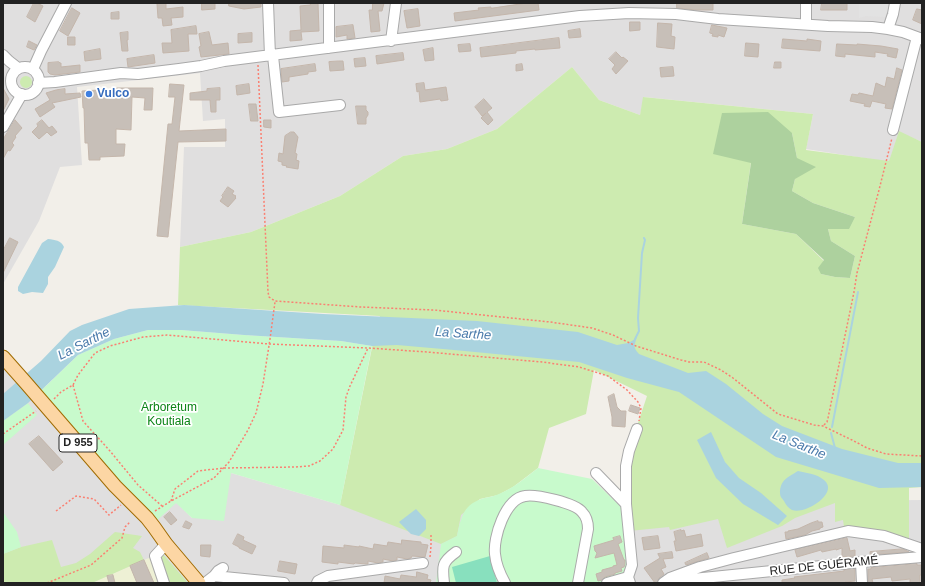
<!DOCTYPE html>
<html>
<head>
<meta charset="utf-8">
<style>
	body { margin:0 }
	#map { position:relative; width:925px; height:586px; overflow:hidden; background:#f2efe9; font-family:Arial,sans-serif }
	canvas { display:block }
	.frame { position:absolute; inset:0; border:4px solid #222; pointer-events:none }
</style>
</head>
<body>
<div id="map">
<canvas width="925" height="586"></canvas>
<div class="frame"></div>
</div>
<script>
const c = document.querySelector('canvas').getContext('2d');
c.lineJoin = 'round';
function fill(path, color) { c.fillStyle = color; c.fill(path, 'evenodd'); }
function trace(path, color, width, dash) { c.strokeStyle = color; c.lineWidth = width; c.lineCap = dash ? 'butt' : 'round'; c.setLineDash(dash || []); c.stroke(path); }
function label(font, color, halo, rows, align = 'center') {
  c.font = font + ' Arial,sans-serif'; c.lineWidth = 3.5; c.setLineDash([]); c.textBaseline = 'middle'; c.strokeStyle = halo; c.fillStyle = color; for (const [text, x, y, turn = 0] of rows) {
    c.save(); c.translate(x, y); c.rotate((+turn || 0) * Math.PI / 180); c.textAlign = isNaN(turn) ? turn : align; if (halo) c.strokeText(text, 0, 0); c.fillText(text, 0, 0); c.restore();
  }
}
fill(new Path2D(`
	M 3,3 L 922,3 L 922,142 L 899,132 L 889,162 L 806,149 L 813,114 L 644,97 L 640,115 L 599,100 L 572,67 L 497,129 L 447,149 L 403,156 L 340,196 L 251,232 L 180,247 L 184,147 L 225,147 L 225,119 L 203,121 L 200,73 L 77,87 L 82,165 L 60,167 L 39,221 L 3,284 Z
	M 3,357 L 176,502 L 192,518 L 231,473 L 340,505 L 922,500 L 922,583 L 3,583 Z`), '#e0dfdf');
fill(new Path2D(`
	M 151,557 L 160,583 L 154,583 L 144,560 Z
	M 130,566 L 137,583 L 91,583 Z`), '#eef0d5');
fill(new Path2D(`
	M 572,67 L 599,100 L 640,115 L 643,97 L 813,114 L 806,150 L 889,161 L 899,131 L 922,142 L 922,487 L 909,488 L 909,540 L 844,527 L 843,520 L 835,522 L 835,503 L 795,518 L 782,526 L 727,548 L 718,519 L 670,530 L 669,527 L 629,531 L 629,450 L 647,396 L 594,370 L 586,414 L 549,428 L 538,468 L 513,487 L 498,495 L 480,499 L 461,515 L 457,536 L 441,544 L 340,505 L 376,328 L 380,316 L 178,305 L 180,247 L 251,232 L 340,196 L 403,156 L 447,149 L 497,129 ZM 792,133 L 797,158 L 795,179 L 792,191 L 813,203 L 855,217 L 828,229 L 831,241 L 855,256 L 850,278 L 835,277 L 821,274 L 824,261 L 796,234 L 742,224 L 751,162 Z
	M20 82a6 6 0 1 1 12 0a6 6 0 1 1-12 0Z
	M 115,532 L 142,536 L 133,548 L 140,552 L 144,560 L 92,583 L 3,583 L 3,554 L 21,547 L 52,540 L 61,567 L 76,563 L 90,554 Z
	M 162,553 L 188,583 L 168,583 L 159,555 Z`), '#cdebb0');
fill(new Path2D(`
	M 768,112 L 792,133 L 797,158 L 816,167 L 795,179 L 792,191 L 813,203 L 855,217 L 849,229 L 828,229 L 831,241 L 855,256 L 850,278 L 835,277 L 821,274 L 818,268 L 824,260 L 796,234 L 742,224 L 751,163 L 713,154 L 722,113 Z`), '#add19e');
fill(new Path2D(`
	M 148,330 L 181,330 L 244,335 L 341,341 L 372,346 L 340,505 L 231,473 L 224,521 L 192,518 L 176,503 L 153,524 L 36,394 L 46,386 L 78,355 L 114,339 Z
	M 28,403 L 37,415 L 3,445 L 3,421 Z
	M 538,468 L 592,479 L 623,509 L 630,583 L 436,583 L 441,544 L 457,536 C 461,519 462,506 481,499 C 487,497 493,497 499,494 C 514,488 525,478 538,468 Z
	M 3,512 L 17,532 L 21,547 L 3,554 Z`), '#c8facc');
fill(new Path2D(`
	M 490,556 L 497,583 L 456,583 L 452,567 Z`), '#88e0be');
fill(new Path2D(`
	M 859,3 L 889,3 L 888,11 L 885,17 L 866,16 L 859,18 Z`), '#e2e2e2');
fill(new Path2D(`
	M 48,239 C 55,240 61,240 64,247 L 55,267 L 48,277 L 48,284 L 43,293 L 32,292 L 23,294 L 18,291 L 18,287 L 42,243 Z
	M 184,305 L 323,314 L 477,321 L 578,332 L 617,345 L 628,343 L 632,341 L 637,337 C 634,346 633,347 639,354 L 688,373 L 706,371 L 726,384 L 763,414 L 782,426 L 842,449 L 898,463 L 922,463 L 922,487 L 879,488 L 776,457 L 679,392 L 627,378 L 579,362 L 454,350 L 397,345 L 372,346 L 341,341 L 244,335 L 181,330 L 148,330 L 114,339 L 78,355 L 28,403 L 3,421 L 3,394 L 41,361 L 70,331 L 82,325 L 129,309 Z
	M 711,432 L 725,462 L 739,478 L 761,493 L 787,516 L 778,525 L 743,504 L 716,478 L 697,440 Z
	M 798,471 C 807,473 817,474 824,480 C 840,493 805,515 792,510 C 788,508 786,505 784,501 C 782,498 780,497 780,493 C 780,480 788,477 798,471 Z
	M 416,509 L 426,520 L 426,529 L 419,536 L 411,534 L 399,522 Z`), '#aad3df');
trace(new Path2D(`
	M 635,339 L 639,331 L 638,318 L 642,253 L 645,240 L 644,238
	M 832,427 L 858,292
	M 831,433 L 835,448`), '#aad3df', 2);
const building = new Path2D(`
	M 34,3 L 37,3 L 43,6 L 35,22 L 27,17 Z
	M 166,3 L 166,9 L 183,7 L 183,17 L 171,18 L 172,25 L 163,26 L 162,18 L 158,18 L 157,4 Z
	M 202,3 L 215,3 L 215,9 L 202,10 Z
	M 229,3 L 261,3 L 261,7 L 244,9 L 229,6 Z
	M 311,3 L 318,3 L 319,31 L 301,32 L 302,40 L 290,41 L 290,31 L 301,30 L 300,6 L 310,5 Z
	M 373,3 L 384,3 L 382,11 L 378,11 L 380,31 L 371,32 L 369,10 L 372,10 Z
	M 527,3 L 538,3 L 539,10 L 455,21 L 454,13 L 479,10 L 478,8 L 491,7 L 491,8 Z
	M 677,3 L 713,3 L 713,10 L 696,10 L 677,8 Z
	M 822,3 L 847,3 L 847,10 L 821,10 Z
	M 72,8 L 80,13 L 68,36 L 60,31 Z
	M 418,9 L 420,26 L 407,28 L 404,11 Z
	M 917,9 L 922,10 L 922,24 L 913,20 Z
	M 119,12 L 119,19 L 111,19 L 111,13 Z
	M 630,22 L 640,22 L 640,30 L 630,31 Z
	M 658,23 L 672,24 L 671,36 L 675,37 L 674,49 L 657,47 Z
	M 353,25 L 355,38 L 347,39 L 347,35 L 336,37 L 336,27 Z
	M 712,25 L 727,28 L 724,37 L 718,35 L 718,37 L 712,36 L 713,34 L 710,33 Z
	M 196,26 L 197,34 L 188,34 L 189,51 L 163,53 L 162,43 L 172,43 L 171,30 Z
	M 580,29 L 581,37 L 569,38 L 568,31 Z
	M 128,32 L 128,40 L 127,40 L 128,51 L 122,51 L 120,33 Z
	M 209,32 L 212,45 L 228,43 L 229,54 L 201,57 L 199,47 L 201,46 L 199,34 Z
	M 252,33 L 252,42 L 238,43 L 238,34 Z
	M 68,37 L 75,37 L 75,45 L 68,45 Z
	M 559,38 L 560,48 L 535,50 L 535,49 L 516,51 L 516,53 L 481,57 L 480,48 Z
	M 783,39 L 807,41 L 807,39 L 821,41 L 820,51 L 782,48 Z
	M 29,41 L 37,45 L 34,50 L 27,47 Z
	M 746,43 L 759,44 L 758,57 L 745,56 Z
	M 470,44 L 471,51 L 459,52 L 458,45 Z
	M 837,44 L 857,45 L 857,44 L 881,46 L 898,49 L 896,58 L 887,56 L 888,54 L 875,52 L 875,57 L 845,54 L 845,57 L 836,56 Z
	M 433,48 L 434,60 L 425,61 L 423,50 Z
	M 100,49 L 101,59 L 85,61 L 84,52 Z
	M 616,52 L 622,58 L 623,57 L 628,61 L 616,74 L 612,69 L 615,65 L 609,59 Z
	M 403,53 L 404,60 L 377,64 L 376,56 Z
	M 154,55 L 155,63 L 128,67 L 127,59 Z
	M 365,58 L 366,66 L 355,67 L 354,59 Z
	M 339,61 L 343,61 L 344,70 L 330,71 L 329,62 Z
	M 59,62 L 60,63 L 61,63 L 61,67 L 80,65 L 80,72 L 55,75 L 50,74 L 48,72 L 48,63 Z
	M 775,62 L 781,62 L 781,68 L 774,68 Z
	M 315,64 L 316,71 L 308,72 L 308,74 L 289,77 L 289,81 L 282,82 L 281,69 Z
	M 522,64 L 523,70 L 516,71 L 516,65 Z
	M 673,67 L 674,76 L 661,77 L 660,68 Z
	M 897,68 L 902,70 L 892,109 L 885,108 L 886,104 L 872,101 L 870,107 L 864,106 L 865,104 L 850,101 L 852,94 L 858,95 L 859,93 L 873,96 L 876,83 L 885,87 L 887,77 L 894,79 Z
	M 424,83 L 425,90 L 446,87 L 448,100 L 441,101 L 440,99 L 420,102 L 419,91 L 417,92 L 416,84 Z
	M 170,84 L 184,85 L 179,131 L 226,129 L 226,141 L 178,142 L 168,237 L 157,236 L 168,124 L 172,124 L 175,97 L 169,97 Z
	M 249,84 L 250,93 L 237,95 L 236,86 Z
	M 3,88 L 9,99 L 3,111 Z
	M 117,88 L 153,88 L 152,110 L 144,110 L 145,98 L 132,97 L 131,130 L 116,129 L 116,144 L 125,144 L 124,156 L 100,157 L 100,160 L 89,160 L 88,143 L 85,143 L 84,108 L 83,108 L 82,91 L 117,89 Z
	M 220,88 L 220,100 L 216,100 L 216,112 L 211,112 L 210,100 L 190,100 L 190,93 L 207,91 L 207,89 Z
	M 65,89 L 65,94 L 80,93 L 81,97 L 52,103 L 55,107 L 40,117 L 35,109 L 50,100 L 46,93 L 56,90 Z
	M 484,99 L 492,108 L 487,112 L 493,120 L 488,125 L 481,118 L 486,113 L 482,116 L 475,107 Z
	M 249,104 L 256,104 L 258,121 L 251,121 Z
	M 356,106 L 366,106 L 366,110 L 368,112 L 368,115 L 366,118 L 366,124 L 358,124 Z
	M 15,120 L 22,128 L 15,136 L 16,137 L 12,143 L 14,145 L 10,151 L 8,150 L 3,159 L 3,140 Z
	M 42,120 L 49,128 L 52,126 L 57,132 L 51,136 L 47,132 L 39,139 L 32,132 L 38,126 L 37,124 Z
	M 264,120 L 271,120 L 271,128 L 264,127 Z
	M 291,132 L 294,132 L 298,137 L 295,153 L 297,154 L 296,160 L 299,161 L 298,169 L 286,167 L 287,166 L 282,165 L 282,162 L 278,161 L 279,153 L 283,154 L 285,136 Z
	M 228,187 L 234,191 L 232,194 L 236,196 L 235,197 L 236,198 L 228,207 L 220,201 L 223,197 L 222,196 Z
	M 10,238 L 18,242 L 3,273 L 3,251 Z
	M 614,394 L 617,407 L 621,411 L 626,411 L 625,427 L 612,426 L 612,417 L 608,397 Z
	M 631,405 L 640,408 L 638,414 L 629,411 Z
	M 39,436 L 63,462 L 53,471 L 29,444 Z
	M 170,512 L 177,520 L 171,525 L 164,517 Z
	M 186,521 L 192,524 L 189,529 L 183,527 Z
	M 818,521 L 818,522 L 822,522 L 823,527 L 820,528 L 820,529 L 812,531 L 805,535 L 786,539 L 785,532 L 788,532 L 788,531 L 798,529 L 811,523 Z
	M 681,530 L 681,531 L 684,530 L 686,537 L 701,534 L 703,546 L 676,551 L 674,541 L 676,541 L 674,532 Z
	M 238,534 L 244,537 L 243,540 L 256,546 L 252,554 L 239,548 L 239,547 L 233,544 Z
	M 620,536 L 622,542 L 618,544 L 624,560 L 625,560 L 625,564 L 624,567 L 621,568 L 622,571 L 615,573 L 615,574 L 605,577 L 602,580 L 598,581 L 596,574 L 602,572 L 602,570 L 613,567 L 613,566 L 617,565 L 614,553 L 595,558 L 597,553 L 595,551 L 594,546 L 614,540 L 613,538 Z
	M 658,536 L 660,548 L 644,550 L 642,538 Z
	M 847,538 L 850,551 L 855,550 L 855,556 L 842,557 L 842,548 L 836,550 L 836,549 L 822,552 L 821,550 L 797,557 L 795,550 Z
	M 402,540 L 421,542 L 421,544 L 428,545 L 425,557 L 412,556 L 411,558 L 407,559 L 397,557 L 397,560 L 393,561 L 383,559 L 383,562 L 378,563 L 368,561 L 368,564 L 366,564 L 355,563 L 354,564 L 338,562 L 338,564 L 322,562 L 323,546 L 344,548 L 344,545 L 359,547 L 359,546 L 373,549 L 374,544 L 387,546 L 388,542 L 401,544 Z
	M 201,545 L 211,545 L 210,557 L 201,556 Z
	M 903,549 L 909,552 L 870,555 L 870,552 Z
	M 672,552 L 673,558 L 663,559 L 666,567 L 661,569 L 664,574 L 659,578 L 657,583 L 655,583 L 644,568 L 660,558 L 658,554 Z
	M 707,553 L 709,558 L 686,565 L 685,563 Z
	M 144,560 L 154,583 L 137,583 L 130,566 Z
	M 280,561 L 297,564 L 295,574 L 278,571 Z
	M 917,564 L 917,565 L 922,565 L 922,575 L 920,575 L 920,583 L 910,583 L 910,579 L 892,581 L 891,577 L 872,579 L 873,583 L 868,583 L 868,569 L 871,569 L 871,568 Z
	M 855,569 L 855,581 L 845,582 L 845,583 L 782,583 L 782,580 L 795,578 L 794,577 L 844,571 L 844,570 Z
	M 417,572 L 428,575 L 427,579 L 431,580 L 430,583 L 384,583 L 385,576 L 400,579 L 401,575 L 416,577 Z
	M 113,575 L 115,583 L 109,583 L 107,576 Z`);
fill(building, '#c7bfb8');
trace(building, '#c4b6ab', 1);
const minor = new Path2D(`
	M 268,3 L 270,56
	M 329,3 L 329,48
	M 806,24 L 806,3
	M 888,29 L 893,14 L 895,3
	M 391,41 L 396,3
	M 3,55 L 9,61 L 18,68
	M 273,56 L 279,112 L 340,105
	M11 81a14 14 0 1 1 28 0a14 14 0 1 1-28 0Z
	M 33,69 L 41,51 L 66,3
	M 38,83 L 55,82 L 121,73 L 138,74 L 179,69 L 201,66 L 224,61 L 580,16 L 629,13 L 676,14 L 718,19 L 828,26 L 872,27 L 888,29 L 903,32 L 922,39
	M 3,127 L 22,94
	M 893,130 L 917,37
	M 596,473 L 626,504
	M 861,562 L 862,583
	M 214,576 L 218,571 L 223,568
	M 164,583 L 155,556 L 166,544
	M 205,583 L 214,576 L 284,583
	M 317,583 L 318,581 L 328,576 L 423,563
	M 444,583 C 442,566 442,562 456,552
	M 505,583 C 500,574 496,565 495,554 C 493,538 505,499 525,496 C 536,494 575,503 582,512 C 587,517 588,522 588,529 L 578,583
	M 607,583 L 628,577
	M 630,583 L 628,577 L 632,565 L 626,504 L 626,466 L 629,451 L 637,429
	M 663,583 L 670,578 L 700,567 L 734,558 L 848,531 L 884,536 L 922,549
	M 679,583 L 693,579 L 861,562 L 922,557`);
const major = new Path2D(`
	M 3,357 L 26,383 L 115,486 L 147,518 L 154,527 L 166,544 L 199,583`);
trace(minor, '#a9a9a9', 12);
trace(major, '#a06b00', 15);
trace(new Path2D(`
	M 258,65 L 268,292 L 269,297 L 275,301 L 361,307 L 434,310 L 550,322 L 592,328 L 613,335 L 636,346 L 681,360 L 689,362 L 704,362 L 721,370 L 733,378 L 778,414 L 814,425 L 823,426 L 852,440 L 867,448 L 886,454 L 922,456
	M 73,385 L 83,421 L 110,451 L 138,485 L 162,506
	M 54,399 L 61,392 L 73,385 L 78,375 L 95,353 L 110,346 L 143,337 L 167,335 L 269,344 L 368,348 L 427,352 L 542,362 L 579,367 L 608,376 L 627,390 L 638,402 L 641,408 L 639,421
	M 824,425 L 827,422 L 828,418 L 854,292 L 857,273 L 879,190 L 892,138
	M 3,434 L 36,411
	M 171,501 L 175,489 L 198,471 L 224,468 L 295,467 L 309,466 L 320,461 L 333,449 L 343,430 L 346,397 L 350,386 L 368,348
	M 56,511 L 76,496 L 94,499 L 109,515 L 121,505
	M 155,511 L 171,501 L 214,478 L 229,462 L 248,430 L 256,413 L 263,384 L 270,339 L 275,302
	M 430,557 L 431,546 L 431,534
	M 47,583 L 91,565 L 122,538 L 125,527 L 130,522`), '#fa8072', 1.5, [2, 2]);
trace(minor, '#fff', 10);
trace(major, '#fcd6a4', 13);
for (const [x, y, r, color] of [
	[89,94,4,"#3f7fe0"]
]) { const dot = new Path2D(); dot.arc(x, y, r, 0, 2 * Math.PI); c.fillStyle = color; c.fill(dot); trace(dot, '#fff', 1.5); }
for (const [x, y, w] of [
	[78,443,38]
]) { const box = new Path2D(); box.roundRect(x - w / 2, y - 9, w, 18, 3); c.fillStyle = '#fff'; c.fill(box); trace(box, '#222', 1); }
label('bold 11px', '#222', null, [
	["D 955",78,443]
]);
label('bold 12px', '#366cbe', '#fff', [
	["Vulco",97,94]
], 'left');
label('12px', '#0c8416', '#fff', [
	["Arboretum",169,408],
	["Koutiala",169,422]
]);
label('12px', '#222', '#fff', [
	["RUE DE GUÉRAMÉ",824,566,-6]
]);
label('italic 13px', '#4a7aab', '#fff', [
	["La Sarthe",463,334,4],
	["La Sarthe",84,344,-27],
	["La Sarthe",799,445,22]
]);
</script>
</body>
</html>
